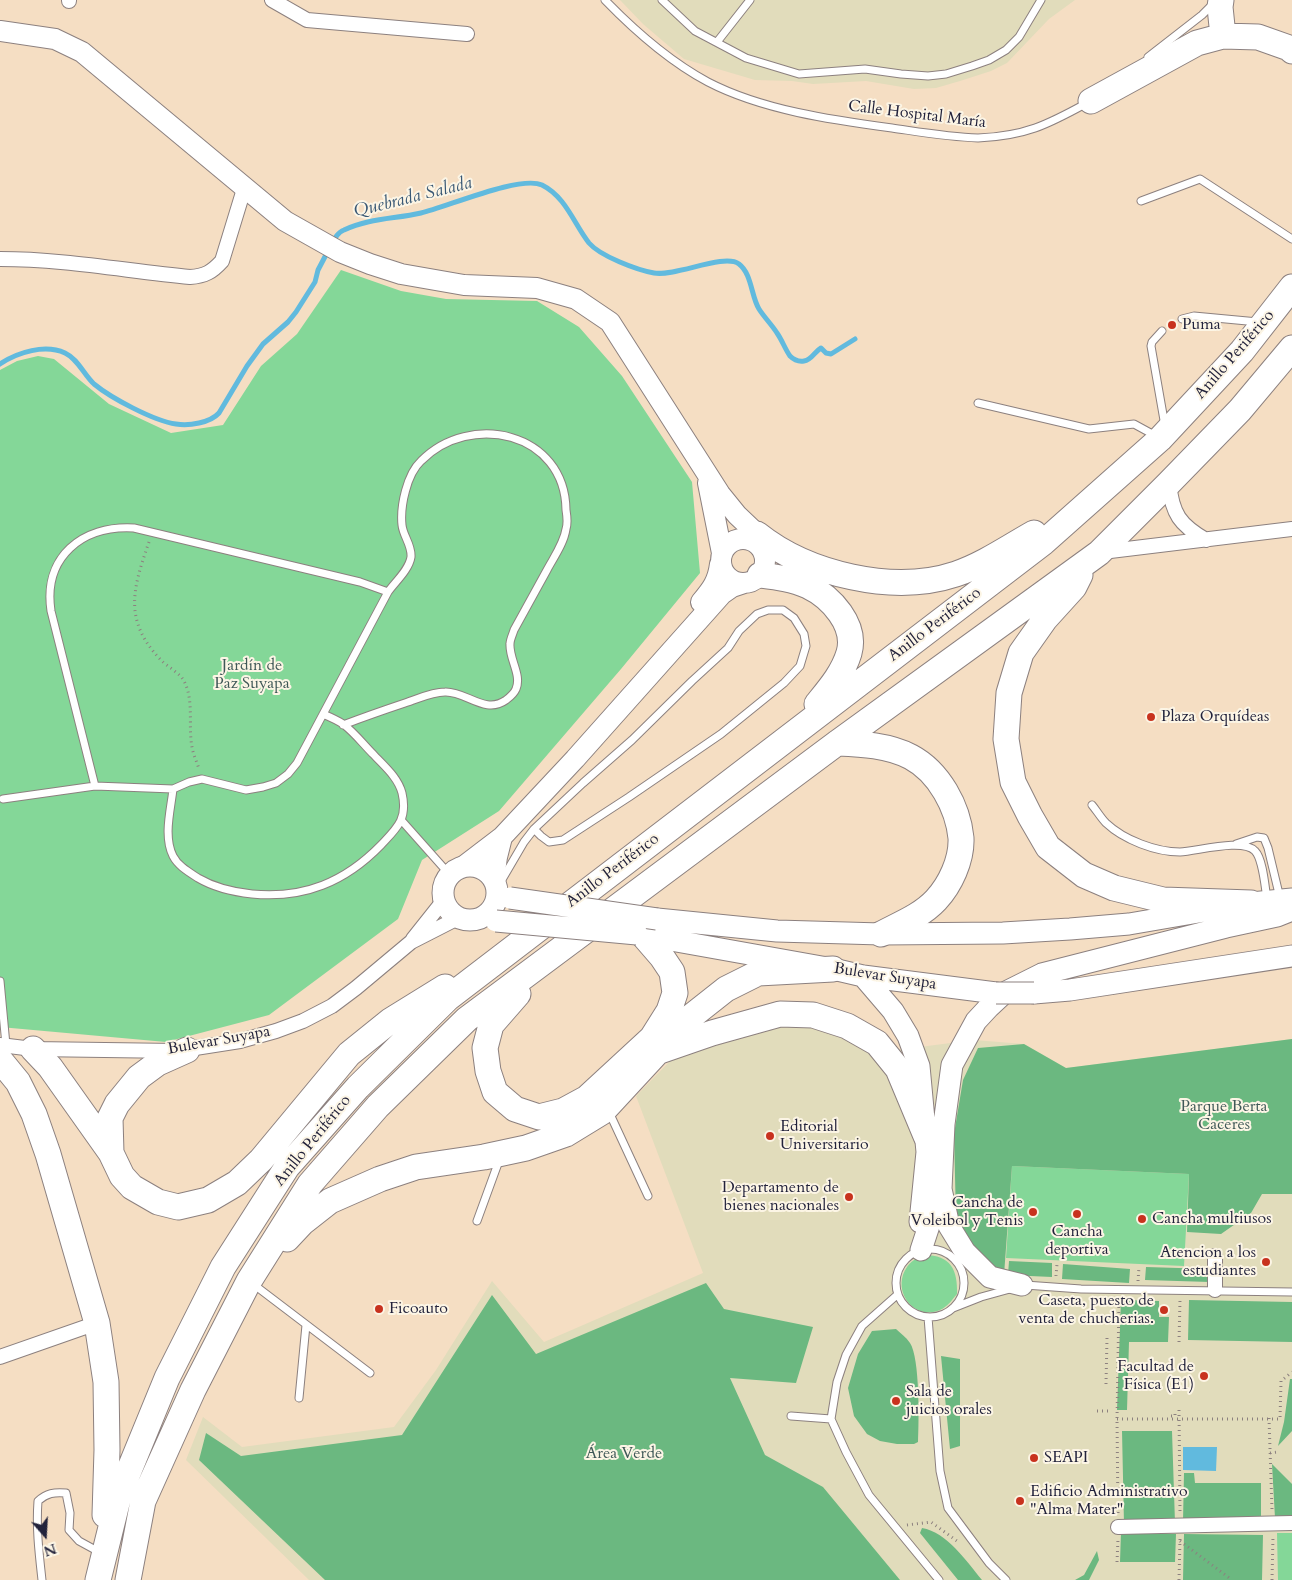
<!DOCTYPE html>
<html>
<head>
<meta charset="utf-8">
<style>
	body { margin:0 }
	#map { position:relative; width:1292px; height:1580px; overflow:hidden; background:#f5dec3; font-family:Cardo,serif }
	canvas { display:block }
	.north { position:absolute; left:20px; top:1510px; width:50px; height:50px; -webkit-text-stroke:4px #fcf5e5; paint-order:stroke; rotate:161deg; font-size:14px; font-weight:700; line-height:20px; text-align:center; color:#22223b }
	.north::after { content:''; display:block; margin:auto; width:18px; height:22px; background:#22223b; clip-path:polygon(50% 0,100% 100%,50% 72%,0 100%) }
</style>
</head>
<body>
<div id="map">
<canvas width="1292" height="1580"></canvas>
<div class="north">N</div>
</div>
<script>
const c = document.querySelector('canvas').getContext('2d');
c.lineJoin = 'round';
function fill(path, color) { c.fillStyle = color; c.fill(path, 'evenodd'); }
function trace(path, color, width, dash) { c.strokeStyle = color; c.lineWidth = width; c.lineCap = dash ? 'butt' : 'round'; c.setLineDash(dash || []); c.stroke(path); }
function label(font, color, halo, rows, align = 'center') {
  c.font = font + ' Cardo,serif'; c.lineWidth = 4; c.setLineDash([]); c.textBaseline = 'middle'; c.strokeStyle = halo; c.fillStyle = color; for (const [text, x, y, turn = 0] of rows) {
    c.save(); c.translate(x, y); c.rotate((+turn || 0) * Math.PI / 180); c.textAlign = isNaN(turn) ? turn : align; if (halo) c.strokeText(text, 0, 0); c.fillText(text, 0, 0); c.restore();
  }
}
fill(new Path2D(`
	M 620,0 L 1075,0 L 1049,19 L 1007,63 L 991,71 L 960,81 L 936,88 L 914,89 L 866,81 L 813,84 L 792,81 L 755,80 L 684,59 L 643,24 Z
	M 787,1022 L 834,1028 L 873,1053 L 974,1040 L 1024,1044 L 1066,1068 L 1292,1039 L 1292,1580 L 309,1580 L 186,1460 L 203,1417 L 242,1447 L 394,1427 L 436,1370 L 492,1281 L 544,1342 L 703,1273 L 636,1096 L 674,1057 Z`), '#e1dcbb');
fill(new Path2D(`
	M 341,270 L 401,291 L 446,299 L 537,301 L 579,327 L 622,376 L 692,482 L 700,573 L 621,669 L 499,811 L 422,860 L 398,919 L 269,1015 L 166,1042 L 0,1027 L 0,370 L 17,361 L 38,356 L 54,359 L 109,404 L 171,433 L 223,425 L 261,366 L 297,334 Z
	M 1012,1166 L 1189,1174 L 1184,1266 L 1006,1258 Z
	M 922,1255 C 950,1254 958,1269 957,1294 C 952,1300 947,1307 940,1310 C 913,1321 891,1290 907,1267 C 910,1262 917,1258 922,1255 Z
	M 1277,1533 L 1292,1533 L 1292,1580 L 1278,1580 Z`), '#84d798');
fill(new Path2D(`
	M 1292,1039 L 1292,1194 L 1262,1194 L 1251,1213 L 1221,1234 L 1187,1232 L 1189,1174 L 1012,1166 L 1004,1275 L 967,1246 L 956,1218 L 954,1134 L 963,1080 L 978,1048 L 1024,1044 L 1066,1068 Z
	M 1009,1261 L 1052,1263 L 1052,1277 L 1008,1275 Z
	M 1063,1264 L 1130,1269 L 1129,1283 L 1062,1279 Z
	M 1146,1267 L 1211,1269 L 1210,1282 L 1145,1280 Z
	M 706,1283 L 724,1309 L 813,1327 L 796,1383 L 730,1378 L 765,1455 L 823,1487 L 900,1580 L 325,1580 L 199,1460 L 206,1433 L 241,1456 L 402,1435 L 492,1295 L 536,1354 Z
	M 1121,1300 L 1159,1301 L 1159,1317 L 1169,1317 L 1168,1342 L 1129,1342 L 1127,1410 L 1117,1410 Z
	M 1189,1300 L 1292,1302 L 1292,1342 L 1188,1340 Z
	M 896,1329 C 900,1333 906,1337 910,1343 C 920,1358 919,1422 918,1442 L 914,1444 L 897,1444 L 880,1441 L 867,1434 L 854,1416 L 848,1388 L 858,1354 L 872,1331 Z
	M 941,1356 L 960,1359 L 960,1446 L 950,1449 Z
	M 1290,1379 L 1292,1379 L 1292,1431 L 1278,1446 L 1284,1422 Z
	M 1122,1431 L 1172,1431 L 1175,1523 L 1124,1524 Z
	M 1272,1464 L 1292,1484 L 1292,1518 L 1275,1518 Z
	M 1184,1473 L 1194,1473 L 1195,1483 L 1261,1483 L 1261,1521 L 1183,1521 Z
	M 922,1528 C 947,1532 967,1562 982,1580 L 958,1580 L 920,1533 Z
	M 1121,1532 L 1176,1534 L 1175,1562 L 1120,1562 Z
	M 1184,1534 L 1263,1535 L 1262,1580 L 1183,1580 Z
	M 1097,1551 L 1099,1560 L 1089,1580 L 1075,1580 L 1084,1575 Z`), '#6bb880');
fill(new Path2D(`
	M 1183,1447 L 1217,1447 L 1216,1471 L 1183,1470 Z`), '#61bade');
trace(new Path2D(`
	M 332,244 C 335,238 338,232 344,230 C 369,218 395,219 421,213 C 447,207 520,175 542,185 C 566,197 574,224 589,243 C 600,256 637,270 654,273 C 675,277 724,253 739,264 C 752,274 751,296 759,309 C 764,317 772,325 777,333 C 782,340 785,349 790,356 C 794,360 798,362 804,361 C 812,360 814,352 821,348 L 826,353 L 831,354 L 855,339
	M 0,364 C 18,352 45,344 65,353 C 78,359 84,375 94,384 C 111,398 154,421 176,424 C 189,426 210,423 219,413 L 247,366 L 263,344 L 288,322 L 296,312 L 315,282 L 318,270 L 328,251`), '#61bade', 5);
const lane = new Path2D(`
	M 605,0 C 636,32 669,61 708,82 C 762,110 832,120 892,128 C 920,132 949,137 978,138 C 1025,136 1047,125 1087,103
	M 662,0 L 695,31 L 746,58 L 799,74 L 865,69 L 901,74 L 928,76 L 946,74 L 972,66 L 989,60 L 1006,50 L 1019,37 L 1041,0
	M 717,42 L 750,0
	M 1148,57 L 1202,15 L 1213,4
	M 1141,201 L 1200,179 L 1292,239
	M 1182,319 L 1194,316 L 1258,322
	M 1162,331 L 1152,342 L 1151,346 L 1165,426
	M 978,403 L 1089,429 L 1134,424 L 1156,436
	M 95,786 L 51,611 C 43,557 82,525 134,528 L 360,582 L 388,592
	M 173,789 C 171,809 163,836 173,856 C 178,866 189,872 198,878 C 215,888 233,892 252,894 C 304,899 345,882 381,845 C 397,828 408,819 402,793 C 398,777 383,765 373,754 C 363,744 354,732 343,724 C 337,720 330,717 323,714
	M 3,799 L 95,786 L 173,789 L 189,782 L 202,779 L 246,790 L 263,787 L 276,783 L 288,774 L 297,763 L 388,592 C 395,582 409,570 411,557 C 412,545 403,536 402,525 C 400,506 407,474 421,461 C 470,411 565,432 566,510 C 567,516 568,523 566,529 C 564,543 554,557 547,570 C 536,590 525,610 514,630 C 513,634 510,639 510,644 C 509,659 522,675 516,689 C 514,694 510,697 506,700 C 485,715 466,691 445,692 C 431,692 418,699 405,703 C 384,710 364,717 343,725
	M 1092,805 C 1097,811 1101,818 1106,823 C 1124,840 1156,852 1180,852 C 1198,851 1243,838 1255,851 C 1263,859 1265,887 1267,899
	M 402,821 L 450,875
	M 1236,844 L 1257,837 L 1264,838 L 1268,848 L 1280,898
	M 500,883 L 524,842 L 534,829 L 583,783 L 632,740 L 692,681 L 728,648 L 739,631 L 757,614 L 768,610 L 783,610 L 794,618 L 804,634 L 806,646 L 800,666 L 784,683 L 721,734 L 629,797 L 563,840 L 549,842 L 541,836 L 534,829
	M 0,981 L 6,1045
	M 609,1112 L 648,1196
	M 477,1221 L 500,1158
	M896 1283a34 34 0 1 1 68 0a34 34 0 1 1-68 0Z
	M 253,1284 L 370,1373
	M 1025,1285 L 1081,1289 L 1292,1292
	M 897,1295 L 862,1326 L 846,1355 L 837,1382 L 831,1419 L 846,1452 L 869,1495 L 939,1580
	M 953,1308 L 981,1297 L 1010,1289
	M 928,1317 L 940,1471 L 948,1508 L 989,1563 L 1006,1580
	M 299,1398 L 306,1325
	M 791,1416 L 831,1419
	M 42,1580 C 39,1553 36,1528 38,1501 C 47,1493 54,1492 66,1493 L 70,1513 L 69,1530 L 79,1541 L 101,1553`);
const street = new Path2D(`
	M 272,0 L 307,20 L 467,34
	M 69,1 L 69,0
	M 0,259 C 64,259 127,271 190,277 C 205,276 212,272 222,261 L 244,189
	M 1169,483 C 1172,514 1180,525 1206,540
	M 1102,552 L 1292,529
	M 413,939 L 444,900
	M 0,1045 L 33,1049 L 176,1051 L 240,1041 L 276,1031 L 303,1021 L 332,1006 L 356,988 L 411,942 L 458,918
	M 1215,1256 L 1215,1290
	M 0,1357 L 97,1323
	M 1118,1527 L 1292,1523`);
const secondary = new Path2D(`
	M 0,31 L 55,39 L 82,52 L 285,221 L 340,252 L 370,264 L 401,274 L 464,285 L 537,288 L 576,299 L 610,322 L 720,494 L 737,515 L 757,534
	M 708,483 L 722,553
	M721 561a22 22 0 1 1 44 0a22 22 0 1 1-44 0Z
	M 701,602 C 712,589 718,581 720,564
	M 464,866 L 502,837 L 575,759 L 722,594 L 732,587 L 744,583
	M 494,879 L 497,857 L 502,837`);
const primary = new Path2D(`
	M443 893a27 27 0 1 1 54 0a27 27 0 1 1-54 0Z
	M 657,919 L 777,931 L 881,934 L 1003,933 L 1070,929 L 1129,924 L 1251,903 L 1292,899
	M 637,934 L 833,969 L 863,976 L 996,993
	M 863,976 L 893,1011 L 908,1036 L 919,1066 L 927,1152 L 920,1222
	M 1034,993 L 1070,990 L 1292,956
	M 941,1189 L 949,1226 L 965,1252 L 990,1277 L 1022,1285
	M 921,1250 L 941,1189 L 944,1124 L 952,1065 L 976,1021 L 989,1007 L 1004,993 L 1042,974 L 1226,927 L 1277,916 L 1292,910`);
const highway = new Path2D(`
	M 1221,0 L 1220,7 L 1223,36
	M 1091,101 L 1197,43 L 1223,36 L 1258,37 L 1289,48 L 1292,51
	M 757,534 C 807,574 893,595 956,574 C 983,565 1009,547 1034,533
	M 760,575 C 776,577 793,579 808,586 C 831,597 857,625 849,653 C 843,673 830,688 817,704
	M 1080,575 L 1074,587 L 1045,619 L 1021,653 L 1009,693 L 1006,739 L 1013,782 L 1030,816 L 1048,847 L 1084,875 L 1114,888 L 1163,900 L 1251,903
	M 837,743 C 861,744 888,745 911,757 C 939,772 958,807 961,838 C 962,860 950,885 936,900 C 921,916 900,924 881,934
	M 518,994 L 491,1025 L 485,1048 L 488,1071 L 495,1092 L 515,1109 L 539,1117 L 563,1111 L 587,1098 L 652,1038 L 669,1011 L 675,993 L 672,972 L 662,957 L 643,935
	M 33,1049 L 50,1067 L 111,1153 L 122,1176 L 132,1187 L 158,1202 L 178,1207 L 208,1200 L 237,1183 L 261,1160 L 349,1054 L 390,1021 L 445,987
	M 660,1051 L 712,1033 L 780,1014 L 813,1015 L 847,1026 L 877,1043 L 898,1069 L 926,1136
	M 0,1060 L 18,1082 L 34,1114 L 48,1154 L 97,1323 L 106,1382 L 107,1450 L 105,1515
	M 111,1153 L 110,1118 L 117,1104 L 139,1077 L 158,1063 L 187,1050
	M 287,1239 L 302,1223 L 330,1201 L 380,1179 L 416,1167 L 484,1157 L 526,1148 L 566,1134 L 602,1112 L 688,1019 L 726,989 L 758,973 L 833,969
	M 98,1580 L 119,1495 L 167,1378 L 223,1267 L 287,1167 L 358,1087 L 448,998 L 1044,542 L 1160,439 L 1242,351 L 1292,287
	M 128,1580 L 143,1501 L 193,1390 L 249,1281 L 310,1184 L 378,1106 L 467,1019 L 837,743 L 1099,553 L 1169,483 L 1240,410 L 1292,348`);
trace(lane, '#8c807f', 9);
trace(street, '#8c807f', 16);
trace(secondary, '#8c807f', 22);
trace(primary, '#8c807f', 23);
trace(highway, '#8c807f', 27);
trace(new Path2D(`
	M 149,542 C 133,588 123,620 160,659 C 167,667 181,673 185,683 C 194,703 188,726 192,747 C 193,754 197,762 199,769
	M 1056,1276 L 1057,1264
	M 1138,1281 L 1139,1267
	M 1179,1342 L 1180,1300
	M 1106,1384 L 1107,1338
	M 1179,1410 L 1180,1512
	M 1097,1411 L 1110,1411
	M 1171,1416 L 1175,1416 L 1175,1410
	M 1269,1418 L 1272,1510
	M 1117,1419 L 1280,1419 L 1281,1381 L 1292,1372
	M 1270,1453 L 1278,1452
	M 1118,1513 L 1117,1419 L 1119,1300
	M 907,1525 L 931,1522 L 957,1541
	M 1180,1541 L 1232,1580
	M 1117,1562 L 1118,1539
	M 1179,1580 L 1180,1539
	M 1272,1580 L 1273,1536`), '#8c807f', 3, [1, 4]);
trace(lane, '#fff', 7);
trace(street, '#fff', 14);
trace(secondary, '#fff', 20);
trace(primary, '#fff', 21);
trace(highway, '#fff', 25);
const primaryBridge = new Path2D(`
	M 510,898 L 657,919
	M 496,921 L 637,934
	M 996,993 L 1034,993`);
trace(primaryBridge, '#8c807f', 23, []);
trace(primaryBridge, '#fff', 21);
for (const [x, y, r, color] of [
	[1172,325,5,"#c8321e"],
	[1151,717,5,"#c8321e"],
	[770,1136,5,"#c8321e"],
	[849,1197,5,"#c8321e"],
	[1033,1212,5,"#c8321e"],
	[1077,1214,5,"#c8321e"],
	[1142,1219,5,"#c8321e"],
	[1266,1262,5,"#c8321e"],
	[379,1309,5,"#c8321e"],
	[1164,1310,5,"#c8321e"],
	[1204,1376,5,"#c8321e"],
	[896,1401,5,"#c8321e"],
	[1034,1458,5,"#c8321e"],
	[1020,1501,5,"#c8321e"]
]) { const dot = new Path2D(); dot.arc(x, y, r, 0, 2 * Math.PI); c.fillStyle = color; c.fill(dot); trace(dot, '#fcf5e5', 2); }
label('16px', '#22223b', '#fcf5e5', [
	["Calle Hospital María",917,115,7],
	["Anillo Periférico",1235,355,-49],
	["Anillo Periférico",935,625,-37],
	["Anillo Periférico",613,871,-37],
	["Bulevar Suyapa",885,977,9],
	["Bulevar Suyapa",219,1041,-10],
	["Anillo Periférico",313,1141,-51]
]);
label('16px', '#22223b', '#fcf5e5', [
	["Puma",1182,325],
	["Plaza Orquídeas",1161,717],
	["Editorial",780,1127],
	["Universitario",780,1145],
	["Departamento de",839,1188,"right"],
	["bienes nacionales",839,1206,"right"],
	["Cancha de",1023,1203,"right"],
	["Voleibol y Tenis",1023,1221,"right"],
	["Cancha multiusos",1152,1219],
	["Cancha",1077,1232,"center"],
	["deportiva",1077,1250,"center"],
	["Atencion a los",1256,1253,"right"],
	["estudiantes",1256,1271,"right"],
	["Caseta, puesto de",1154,1301,"right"],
	["venta de chucherias.",1154,1319,"right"],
	["Ficoauto",389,1309],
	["Facultad de",1194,1367,"right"],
	["Física (E1)",1194,1385,"right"],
	["Sala de",906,1392],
	["juicios orales",906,1410],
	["SEAPI",1044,1458],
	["Edificio Administrativo",1030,1492],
	["\"Alma Mater\"",1030,1510]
], 'left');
label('16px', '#3f5857', '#fcf5e5', [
	["Jardín de",252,666],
	["Paz Suyapa",252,684],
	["Parque Berta",1224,1107],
	["Caceres",1224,1125],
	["Área Verde",624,1454]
]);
label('italic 18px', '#385774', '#fcf5e5', [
	["Quebrada Salada",413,198,-14]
]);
</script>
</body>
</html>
